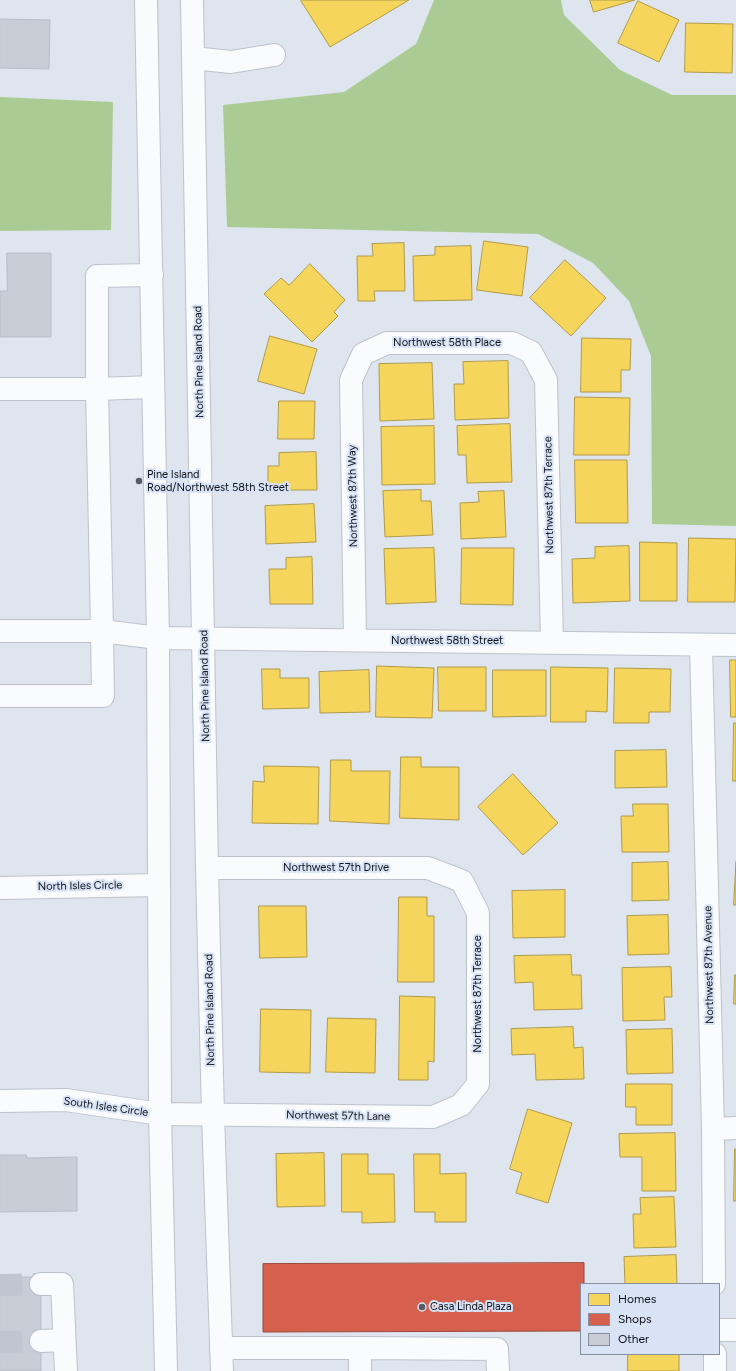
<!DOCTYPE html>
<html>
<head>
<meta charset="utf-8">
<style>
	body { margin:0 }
	#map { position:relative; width:736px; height:1371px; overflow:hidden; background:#dfe5ef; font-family:Figtree,sans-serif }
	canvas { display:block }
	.legend { position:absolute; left:580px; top:1283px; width:140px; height:72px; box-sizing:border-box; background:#d8e3f6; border:1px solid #878f9d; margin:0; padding:5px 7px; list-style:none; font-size:12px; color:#0e1118 }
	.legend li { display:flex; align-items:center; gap:8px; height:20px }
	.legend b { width:20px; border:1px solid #878f9d }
</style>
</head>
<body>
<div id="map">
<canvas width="736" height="1371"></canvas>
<ul class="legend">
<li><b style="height:11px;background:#f6d55c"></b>Homes</li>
<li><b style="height:11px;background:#d6604d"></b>Shops</li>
<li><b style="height:11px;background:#c8cdd5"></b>Other</li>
</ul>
</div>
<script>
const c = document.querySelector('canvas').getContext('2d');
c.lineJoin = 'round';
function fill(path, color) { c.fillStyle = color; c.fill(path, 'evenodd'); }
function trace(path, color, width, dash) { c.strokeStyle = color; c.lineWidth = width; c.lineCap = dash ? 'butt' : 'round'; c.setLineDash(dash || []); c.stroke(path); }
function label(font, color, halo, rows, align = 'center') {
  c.font = font + ' Figtree,sans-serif'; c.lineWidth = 4; c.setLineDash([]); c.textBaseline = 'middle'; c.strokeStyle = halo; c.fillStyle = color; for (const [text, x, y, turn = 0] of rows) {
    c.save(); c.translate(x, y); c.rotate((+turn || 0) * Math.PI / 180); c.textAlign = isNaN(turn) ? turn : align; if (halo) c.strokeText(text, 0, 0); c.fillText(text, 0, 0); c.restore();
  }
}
fill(new Path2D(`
	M 434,0 L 561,0 L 564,15 L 620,70 L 672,95 L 736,95 L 736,526 L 652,524 L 651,356 L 629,301 L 593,263 L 538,234 L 227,227 L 223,105 L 344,92 L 416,44 Z
	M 0,97 L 113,102 L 111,230 L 0,231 Z`), '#aacc94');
const homes = new Path2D(`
	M 302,0 L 409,0 L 330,47 L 301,1 Z
	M 590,0 L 635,0 L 594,12 Z
	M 638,1 L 679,20 L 659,62 L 618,43 Z
	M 686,23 L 733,24 L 732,73 L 685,72 Z
	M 484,241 L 528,247 L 522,296 L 477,290 Z
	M 404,243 L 405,291 L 374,291 L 375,301 L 358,301 L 357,256 L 373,256 L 372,244 Z
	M 471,246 L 472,300 L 414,301 L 413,256 L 435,255 L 435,247 Z
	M 565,260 L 606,298 L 571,336 L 530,298 Z
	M 310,264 L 345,300 L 334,312 L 338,316 L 312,342 L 264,294 L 281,278 L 289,285 Z
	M 270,336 L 317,349 L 304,394 L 258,381 Z
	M 582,338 L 631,339 L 630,370 L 621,370 L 621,392 L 581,392 Z
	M 508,361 L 509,418 L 455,420 L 454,384 L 464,384 L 463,362 Z
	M 432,363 L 434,419 L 380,421 L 379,364 Z
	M 575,397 L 630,398 L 629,455 L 574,455 Z
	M 279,401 L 315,401 L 314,439 L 278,439 Z
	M 510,424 L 512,482 L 467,483 L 466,455 L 458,455 L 457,426 Z
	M 434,426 L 435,484 L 382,485 L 381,427 Z
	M 316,452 L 317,490 L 268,490 L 268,466 L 279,466 L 279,453 Z
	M 575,460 L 627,460 L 628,523 L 576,523 Z
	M 421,490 L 421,501 L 431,501 L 433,535 L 385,537 L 383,491 Z
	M 504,491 L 506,537 L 461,539 L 460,503 L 479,502 L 478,492 Z
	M 314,504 L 316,542 L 266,544 L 265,506 Z
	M 689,538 L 736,539 L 735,602 L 688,602 Z
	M 640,542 L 677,543 L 677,601 L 640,601 Z
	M 629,546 L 630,601 L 573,603 L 572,559 L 595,558 L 595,547 Z
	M 434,548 L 436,602 L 386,604 L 384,549 Z
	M 462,548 L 514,548 L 513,605 L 461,604 Z
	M 312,557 L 313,604 L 270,604 L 269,569 L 286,569 L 286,558 Z
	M 730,660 L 736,660 L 736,717 L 731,717 Z
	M 377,666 L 434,668 L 432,718 L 376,717 Z
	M 438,667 L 486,667 L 486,711 L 439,711 Z
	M 551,667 L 608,668 L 607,712 L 586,711 L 586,722 L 551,722 Z
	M 615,668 L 671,669 L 670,712 L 649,712 L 649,723 L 614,723 Z
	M 262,669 L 280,669 L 280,678 L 309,678 L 309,708 L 263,709 Z
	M 369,670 L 370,712 L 320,713 L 319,672 Z
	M 493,670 L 546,670 L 546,716 L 493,717 Z
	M 734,723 L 736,723 L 736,781 L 733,781 Z
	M 666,750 L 667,787 L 615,788 L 615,751 Z
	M 401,757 L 421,757 L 421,767 L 459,767 L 459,820 L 400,818 Z
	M 331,760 L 351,760 L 351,771 L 390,771 L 389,824 L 330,821 Z
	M 264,766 L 319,767 L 318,824 L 252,823 L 253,781 L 264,782 Z
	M 513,774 L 558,823 L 523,855 L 478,807 Z
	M 633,804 L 668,804 L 669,852 L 622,852 L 621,816 L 633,816 Z
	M 668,862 L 669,900 L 632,901 L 632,863 Z
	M 736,862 L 736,905 L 734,905 Z
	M 565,890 L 565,937 L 513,938 L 512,891 Z
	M 399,897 L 427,897 L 427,916 L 434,916 L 434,982 L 398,982 Z
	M 259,906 L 306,906 L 307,957 L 260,958 Z
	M 668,915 L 669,954 L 628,955 L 627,916 Z
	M 571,955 L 572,975 L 581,975 L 582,1009 L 534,1010 L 533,982 L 515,983 L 514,956 Z
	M 671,967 L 672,997 L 664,997 L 665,1020 L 623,1021 L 622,968 Z
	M 735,975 L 736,975 L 736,1004 L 734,1004 Z
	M 400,996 L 435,997 L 434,1062 L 428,1061 L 428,1080 L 399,1080 Z
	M 261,1009 L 311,1010 L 310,1073 L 260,1072 Z
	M 328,1018 L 376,1019 L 375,1073 L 326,1072 Z
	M 573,1027 L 574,1048 L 583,1047 L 584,1079 L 536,1080 L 535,1054 L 512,1055 L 511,1029 Z
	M 672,1029 L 673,1073 L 627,1074 L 626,1030 Z
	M 626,1084 L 672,1084 L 672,1125 L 636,1125 L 636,1107 L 626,1107 Z
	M 528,1109 L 572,1123 L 548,1203 L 516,1193 L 522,1173 L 510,1169 Z
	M 675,1133 L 676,1191 L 642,1191 L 642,1157 L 620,1157 L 619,1134 Z
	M 735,1149 L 736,1149 L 736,1201 L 734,1201 Z
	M 324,1153 L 325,1206 L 277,1207 L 276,1154 Z
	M 342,1154 L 368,1154 L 368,1174 L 394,1174 L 395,1222 L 362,1223 L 362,1212 L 342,1212 Z
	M 414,1154 L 440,1154 L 440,1174 L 466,1173 L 466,1222 L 435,1222 L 435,1212 L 415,1212 Z
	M 674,1197 L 676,1247 L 634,1248 L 633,1214 L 641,1214 L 640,1198 Z
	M 676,1255 L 677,1284 L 625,1284 L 624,1257 Z
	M 628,1354 L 679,1354 L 679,1371 L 628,1371 Z`);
fill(homes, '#f6d55c');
trace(homes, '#b09a48', 1);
const shops = new Path2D(`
	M 584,1263 L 584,1284 L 581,1284 L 581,1331 L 263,1332 L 263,1264 Z`);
fill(shops, '#d6604d');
trace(shops, '#9a483d', 1);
const building = new Path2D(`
	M 0,19 L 50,20 L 49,69 L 0,68 Z
	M 7,253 L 51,253 L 51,337 L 0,337 L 0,291 L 7,291 Z
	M 0,1155 L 26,1155 L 27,1158 L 77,1157 L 77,1211 L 0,1212 Z
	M 0,1277 L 41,1277 L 41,1371 L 0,1371 Z`);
fill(building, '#c8cdd5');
trace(building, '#b8bdc5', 1);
trace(new Path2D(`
	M 0,1285 L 41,1284
	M 0,1342 L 41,1341`), '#c0c5cf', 22, [22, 11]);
const minor = new Path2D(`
	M 193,58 L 231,62 L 274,55
	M 153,387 L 97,389 L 102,631 L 158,638 L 736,645
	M 0,389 L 97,389 L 97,276 L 152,275
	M 0,631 L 102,631 L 103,696 L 0,696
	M 355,640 L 351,380 L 363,354 L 387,343 L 512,343 L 531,352 L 546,380 L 552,642
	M 701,645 L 713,1129 L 714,1284
	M 0,888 L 159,885
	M 0,1101 L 66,1100 L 160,1114 L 433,1117 L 461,1105 L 478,1084 L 478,913 L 462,881 L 428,868 L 207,868
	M 713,1129 L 736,1128
	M 41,1284 L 62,1284 L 66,1371
	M 719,1330 L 736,1330
	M 41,1341 L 64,1340
	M 221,1348 L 360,1348 L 360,1371
	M 360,1348 L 497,1349 L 498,1371
	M 715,1354 L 715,1371`);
const major = new Path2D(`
	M 146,0 L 158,638 L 160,1114 L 166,1371
	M 192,0 L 207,868 L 213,1115 L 222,1371`);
trace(minor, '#bdc2ca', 24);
trace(major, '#bdc2ca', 24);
trace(minor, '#fafbfd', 22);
trace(major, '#fafbfd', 22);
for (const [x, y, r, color] of [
	[139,481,4,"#575b63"],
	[422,1307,4,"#575b63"]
]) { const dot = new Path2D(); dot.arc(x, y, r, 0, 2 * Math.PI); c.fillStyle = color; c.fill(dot); trace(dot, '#d8e3f6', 1.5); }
label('11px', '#0e1118', '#d8e3f6', [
	["Northwest 58th Place",447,343],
	["North Pine Island Road",199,362,-91],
	["Northwest 87th Terrace",549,495,-91],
	["Northwest 87th Way",353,496,-91],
	["Northwest 58th Street",447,641],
	["North Pine Island Road",205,686,-91],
	["Northwest 57th Drive",336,868],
	["North Isles Circle",80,886,-1],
	["Northwest 87th Avenue",709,965,-91],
	["Northwest 87th Terrace",478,994,-90],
	["North Pine Island Road",210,1010,-91],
	["South Isles Circle",106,1107,8],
	["Northwest 57th Lane",338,1116,1]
]);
label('11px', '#0e1118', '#d8e3f6', [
	["Pine Island",147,475],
	["Road/Northwest 58th Street",147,488],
	["Casa Linda Plaza",430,1307]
], 'left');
</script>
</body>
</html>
